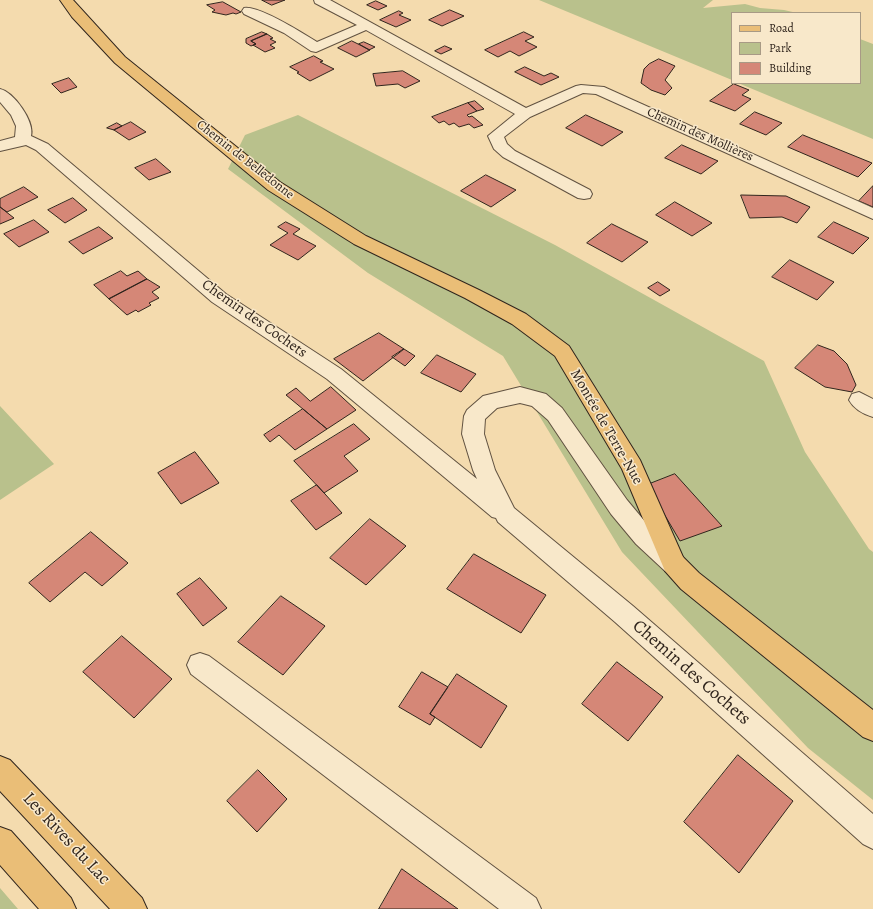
<!DOCTYPE html>
<html>
<head>
<meta charset="utf-8">
<style>
	body { margin:0 }
	#map { position:relative; width:873px; height:909px; overflow:hidden; background:#f4dbae; font-family:Alegreya,serif }
	canvas { display:block }
	.legend { position:absolute; left:731px; top:12px; width:130px; height:72px; box-sizing:border-box; background:#f8e8ca; border:1px solid #a89a85; margin:0; padding:5px 7px; list-style:none; font-size:12px; color:#30251d }
	.legend li { display:flex; align-items:center; gap:8px; height:20px }
	.legend b { width:20px; border:1px solid #a89a85 }
</style>
</head>
<body>
<div id="map">
<canvas width="873" height="909"></canvas>
<ul class="legend">
<li><b style="height:5px;background:#eabe77"></b>Road</li>
<li><b style="height:11px;background:#b9c18c"></b>Park</li>
<li><b style="height:11px;background:#d58777"></b>Building</li>
</ul>
</div>
<script>
const c = document.querySelector('canvas').getContext('2d');
c.lineJoin = 'round';
function fill(path, color) { c.fillStyle = color; c.fill(path, 'evenodd'); }
function trace(path, color, width, dash) { c.strokeStyle = color; c.lineWidth = width; c.lineCap = dash ? 'butt' : 'round'; c.setLineDash(dash || []); c.stroke(path); }
function label(font, color, halo, rows, align = 'center') {
  c.font = font + ' Alegreya,serif'; c.lineWidth = 3; c.setLineDash([]); c.textBaseline = 'middle'; c.strokeStyle = halo; c.fillStyle = color; for (const [text, x, y, turn = 0] of rows) {
    c.save(); c.translate(x, y); c.rotate((+turn || 0) * Math.PI / 180); c.textAlign = isNaN(turn) ? turn : align; if (halo) c.strokeText(text, 0, 0); c.fillText(text, 0, 0); c.restore();
  }
}
fill(new Path2D(`
	M 539,0 L 713,0 L 703,8 L 745,4 L 760,8 L 784,10 L 797,13 L 732,13 L 732,80 Z
	M 860,39 L 873,44 L 873,139 L 738,83 L 860,83 Z
	M 298,115 L 555,245 L 764,361 L 805,452 L 869,549 L 873,552 L 873,800 L 808,748 L 622,552 L 503,356 L 368,273 L 228,169 L 245,135 Z
	M 0,406 L 54,464 L 0,500 Z
	M 0,888 L 18,909 L 0,909 Z`), '#b9c18c');
const building = new Path2D(`
	M 262,0 L 285,0 L 272,5 Z
	M 376,1 L 387,6 L 378,10 L 367,5 Z
	M 223,2 L 241,12 L 236,14 L 233,13 L 226,15 L 212,12 L 215,10 L 207,5 Z
	M 450,10 L 464,16 L 442,26 L 429,20 Z
	M 399,11 L 403,13 L 399,15 L 411,20 L 396,27 L 380,20 Z
	M 262,32 L 267,34 L 251,41 L 256,44 L 251,46 L 246,43 L 246,39 Z
	M 524,32 L 534,37 L 525,41 L 537,47 L 519,56 L 510,51 L 498,57 L 485,50 Z
	M 267,34 L 273,38 L 270,39 L 276,42 L 270,45 L 275,48 L 265,52 L 253,45 L 256,44 L 251,41 Z
	M 352,41 L 370,50 L 356,57 L 338,48 Z
	M 364,42 L 375,47 L 369,50 L 359,44 Z
	M 445,46 L 452,49 L 441,54 L 435,51 Z
	M 314,56 L 323,61 L 320,62 L 334,69 L 310,81 L 297,73 L 299,72 L 290,67 Z
	M 659,59 L 675,66 L 665,80 L 672,88 L 665,95 L 651,90 L 641,83 L 644,69 L 649,64 Z
	M 525,67 L 544,76 L 551,73 L 559,77 L 541,85 L 515,72 Z
	M 403,71 L 420,81 L 405,88 L 398,84 L 376,86 L 373,74 Z
	M 69,78 L 77,87 L 61,93 L 52,84 Z
	M 734,84 L 749,90 L 742,95 L 751,99 L 735,111 L 710,101 Z
	M 475,101 L 484,109 L 477,111 L 468,103 Z
	M 468,103 L 477,111 L 467,115 L 469,117 L 472,116 L 483,125 L 474,128 L 469,124 L 459,127 L 454,123 L 449,125 L 444,121 L 439,123 L 432,117 Z
	M 755,112 L 782,123 L 766,135 L 740,124 Z
	M 586,115 L 623,132 L 602,146 L 566,128 Z
	M 131,122 L 146,132 L 129,140 L 114,130 Z
	M 117,123 L 122,126 L 114,130 L 107,128 Z
	M 803,135 L 872,163 L 858,177 L 788,147 Z
	M 682,145 L 718,161 L 701,174 L 665,158 Z
	M 156,159 L 171,172 L 149,180 L 135,168 Z
	M 486,175 L 516,190 L 491,207 L 461,191 Z
	M 873,186 L 873,207 L 859,201 Z
	M 24,187 L 38,197 L 7,212 L 0,207 L 0,199 Z
	M 741,195 L 786,196 L 810,207 L 797,223 L 782,217 L 750,218 Z
	M 73,198 L 87,210 L 65,223 L 48,210 Z
	M 675,202 L 712,223 L 692,236 L 656,215 Z
	M 0,207 L 14,218 L 0,224 Z
	M 34,220 L 49,232 L 19,247 L 4,234 Z
	M 286,222 L 300,229 L 293,234 L 316,246 L 298,260 L 270,245 L 288,233 L 278,227 Z
	M 834,222 L 869,238 L 853,254 L 818,237 Z
	M 612,224 L 648,242 L 622,262 L 587,243 Z
	M 99,227 L 113,238 L 83,254 L 69,242 Z
	M 790,260 L 834,282 L 817,300 L 772,277 Z
	M 121,271 L 127,276 L 138,271 L 147,279 L 109,299 L 94,285 Z
	M 147,279 L 160,287 L 152,292 L 159,298 L 149,303 L 151,305 L 138,312 L 136,310 L 127,315 L 109,299 Z
	M 658,282 L 670,290 L 660,296 L 648,288 Z
	M 379,333 L 404,349 L 363,381 L 334,359 Z
	M 818,345 L 834,351 L 847,364 L 856,385 L 852,392 L 825,387 L 795,368 Z
	M 404,349 L 415,356 L 405,366 L 392,357 Z
	M 437,355 L 476,374 L 461,392 L 421,373 Z
	M 331,387 L 356,410 L 327,429 L 286,395 L 296,388 L 310,401 Z
	M 303,409 L 327,429 L 295,450 L 279,435 L 270,442 L 264,435 Z
	M 354,424 L 370,439 L 344,456 L 358,471 L 324,493 L 294,461 Z
	M 195,452 L 219,483 L 181,504 L 158,473 Z
	M 675,474 L 722,526 L 680,541 L 647,485 Z
	M 317,485 L 342,513 L 316,530 L 291,501 Z
	M 370,519 L 406,546 L 366,585 L 330,558 Z
	M 91,532 L 128,563 L 102,586 L 85,572 L 50,602 L 29,583 Z
	M 474,554 L 546,595 L 521,633 L 447,589 Z
	M 200,578 L 227,608 L 203,626 L 177,594 Z
	M 281,596 L 325,626 L 283,675 L 238,642 Z
	M 122,636 L 172,679 L 134,718 L 83,672 Z
	M 617,662 L 663,697 L 628,741 L 582,704 Z
	M 422,672 L 448,687 L 430,714 L 435,717 L 430,725 L 399,707 Z
	M 457,674 L 507,706 L 481,748 L 430,714 Z
	M 738,755 L 793,801 L 739,873 L 684,822 Z
	M 258,770 L 287,799 L 257,832 L 227,801 Z
	M 402,869 L 458,909 L 379,909 Z`);
fill(building, '#d58777');
trace(building, '#30251d', 1);
const minor = new Path2D(`
	M 314,0 L 330,0 L 526,108 L 576,86 L 581,85 L 604,87 L 873,208 L 873,219 L 596,94 L 583,93 L 530,117 L 504,137 L 507,144 L 515,151 L 590,190 L 592,194 L 590,198 L 584,199 L 578,198 L 503,157 L 494,149 L 488,136 L 515,114 L 366,30 L 316,52 L 311,51 L 284,33 L 244,14 L 242,11 L 244,8 C 259,5 304,34 317,42 L 357,25 L 315,3 Z
	M 0,89 C 14,92 35,122 31,136 L 48,144 L 226,294 L 341,369 L 477,479 L 473,470 L 462,434 L 464,416 L 467,410 L 483,396 L 520,387 L 546,394 L 562,408 L 627,500 L 652,530 L 683,557 L 686,564 L 683,571 L 674,575 L 665,571 L 636,544 L 611,514 L 548,420 L 532,406 L 520,403 L 497,408 L 485,419 L 484,434 L 495,470 L 514,508 L 633,606 L 873,814 L 873,849 L 863,844 L 615,622 L 498,522 L 496,518 L 492,517 L 327,379 L 212,302 L 36,150 L 26,145 L 0,151 L 0,141 L 15,137 L 16,126 L 11,115 L 0,102 Z
	M 859,392 L 873,399 L 873,417 C 863,414 854,409 849,400 L 852,394 Z
	M 200,653 L 209,656 L 536,898 L 541,909 L 499,909 L 191,674 L 187,665 L 191,656 Z`);
const major = new Path2D(`
	M 60,0 L 73,0 L 125,57 L 280,182 L 366,236 L 479,290 L 526,314 L 569,346 L 640,460 L 683,557 L 699,573 L 873,710 L 873,741 L 863,737 L 681,589 L 665,571 L 622,469 L 555,356 L 512,324 L 465,298 L 354,244 L 268,190 L 115,63 L 72,17 Z
	M 0,756 L 10,760 L 142,898 L 147,909 L 110,909 L 0,791 Z
	M 0,827 L 11,831 L 71,898 L 76,909 L 39,909 L 0,865 Z`);
trace(minor, '#615241', 2);
trace(major, '#30251d', 2);
fill(minor, '#f8e8ca');
fill(major, '#eabe77');
label('13px', '#30251d', '#f8e8ca', [
	["Chemin des Mollières",700,135,24],
	["Chemin de Belledonne",245,160,38]
]);
label('15px', '#30251d', '#f8e8ca', [
	["Chemin des Cochets",254,319,35],
	["Montée de Terre-Nue",606,427,60]
]);
label('18px', '#30251d', '#f8e8ca', [
	["Chemin des Cochets",691,673,41],
	["Les Rives du Lac",66,839,47]
]);
</script>
</body>
</html>
